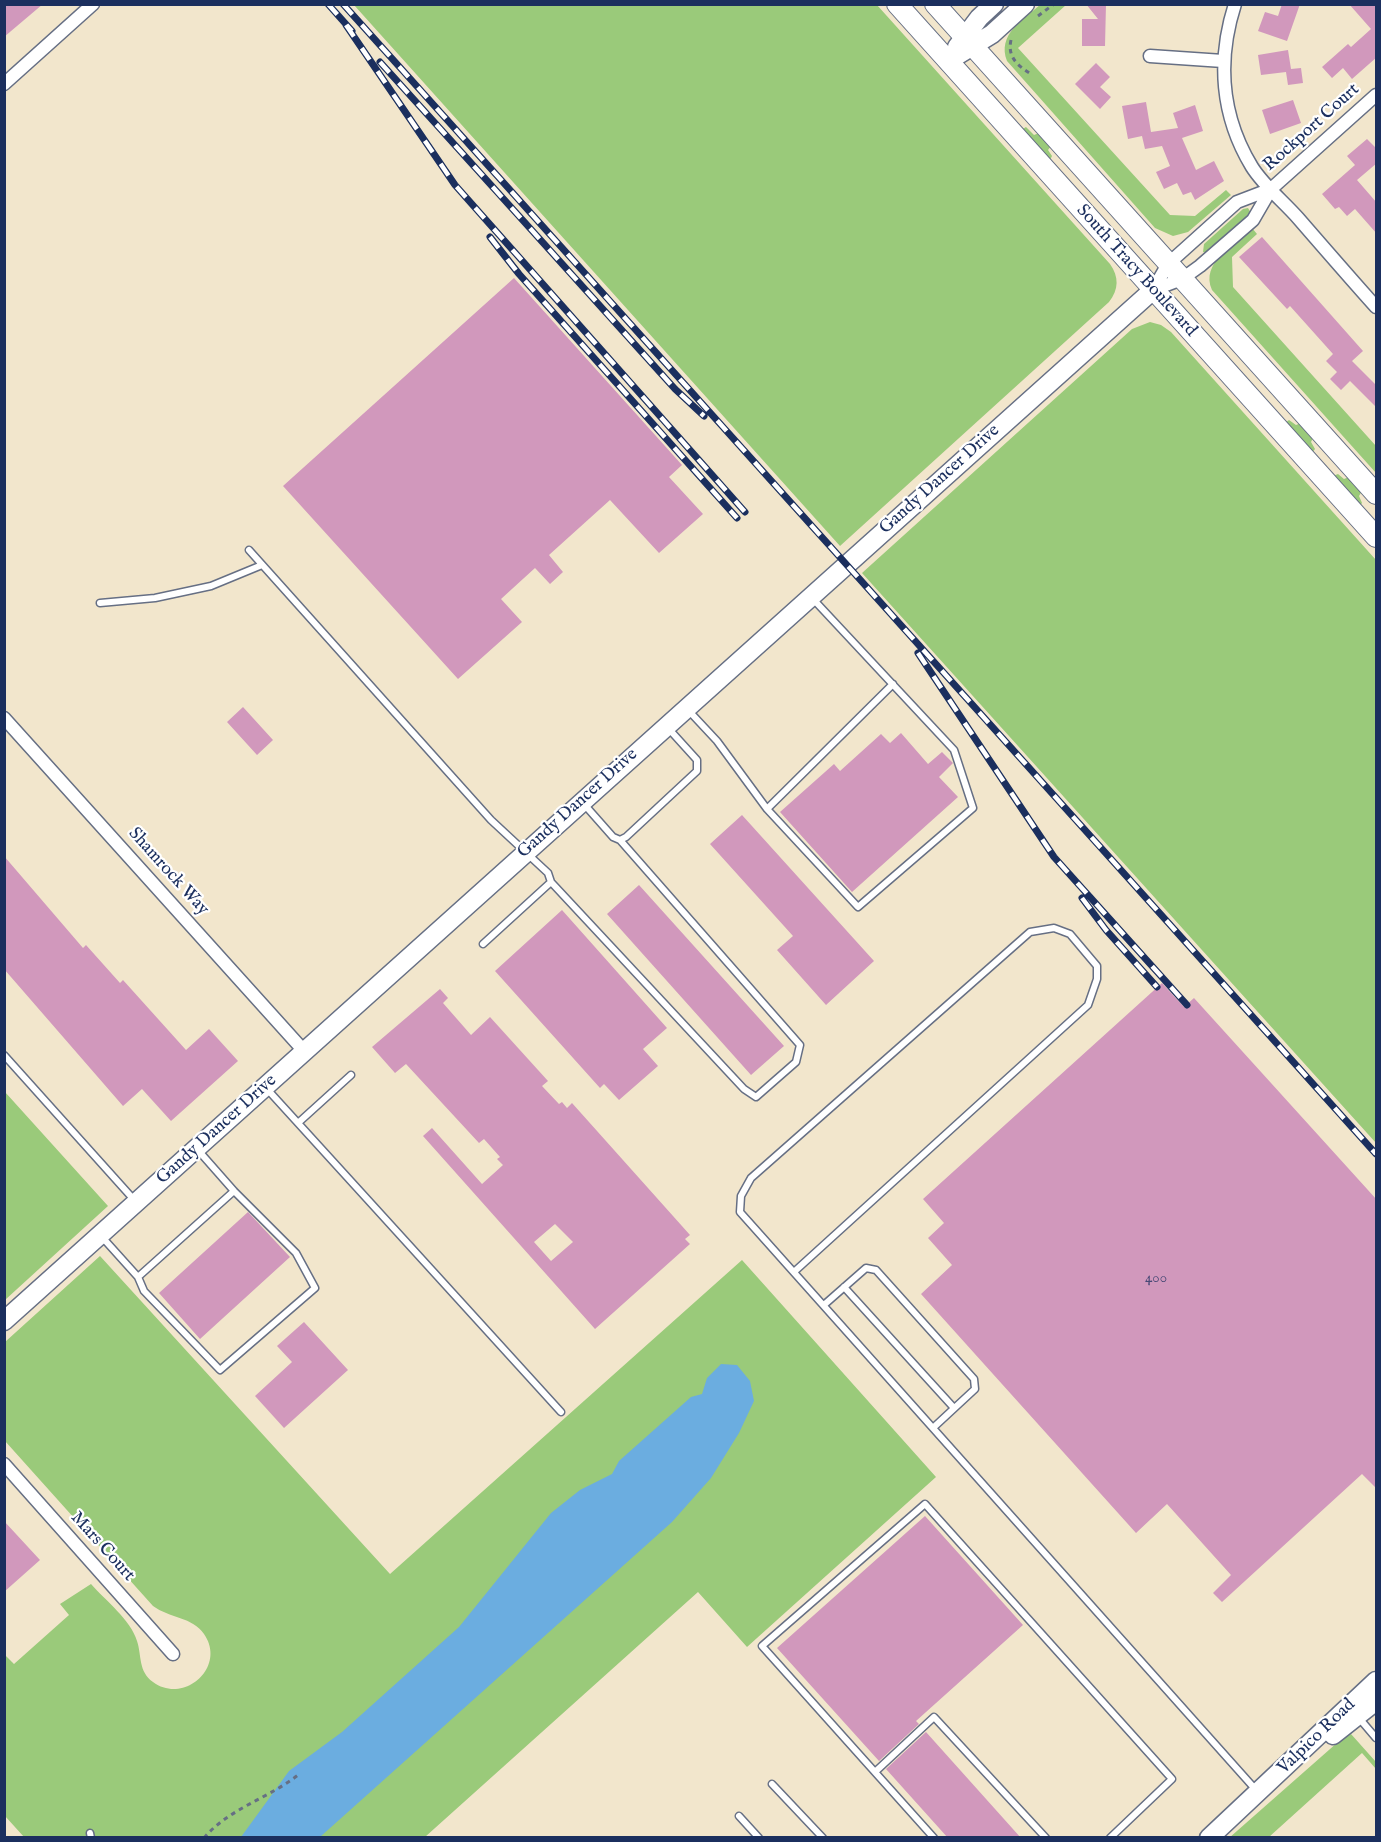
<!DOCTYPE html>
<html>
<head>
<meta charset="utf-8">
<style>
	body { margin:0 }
	#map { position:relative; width:1381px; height:1842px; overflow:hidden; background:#f2e6cc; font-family:"IM FELL English",serif }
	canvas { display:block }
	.frame { position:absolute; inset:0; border:6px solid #1b2f5e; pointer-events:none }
</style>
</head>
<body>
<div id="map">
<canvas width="1381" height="1842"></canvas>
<div class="frame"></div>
</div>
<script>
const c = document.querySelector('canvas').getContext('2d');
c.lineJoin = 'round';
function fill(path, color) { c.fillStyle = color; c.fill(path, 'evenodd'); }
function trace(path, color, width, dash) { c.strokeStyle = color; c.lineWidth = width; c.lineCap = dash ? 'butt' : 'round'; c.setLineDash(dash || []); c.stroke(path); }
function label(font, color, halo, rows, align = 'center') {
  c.font = font + ' "IM FELL English",serif'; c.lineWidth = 4.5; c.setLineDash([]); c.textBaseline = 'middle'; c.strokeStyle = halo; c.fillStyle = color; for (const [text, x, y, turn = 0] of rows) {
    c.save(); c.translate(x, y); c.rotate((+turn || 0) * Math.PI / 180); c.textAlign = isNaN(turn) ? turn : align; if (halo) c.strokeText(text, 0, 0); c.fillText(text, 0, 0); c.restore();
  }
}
fill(new Path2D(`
	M 354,5 L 877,5 L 1110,264 C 1119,277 1119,289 1109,302 L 840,546 Z
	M 1040,5 L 1066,5 L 1018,48 L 1170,215 L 1195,216 L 1226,190 L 1231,195 L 1188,232 L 1173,236 L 1155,228 L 1007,61 C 997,35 1022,20 1040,5 Z
	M 1026,127 L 1034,135 L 1039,133 L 1051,146 L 1048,150 L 1052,156 L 1050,160 L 1021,130 Z
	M 1248,208 L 1252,215 L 1208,253 L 1203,252 L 1204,244 L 1243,209 Z
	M 1252,228 L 1257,234 L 1232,257 L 1233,287 L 1376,446 L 1376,473 L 1212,290 C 1200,263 1234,244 1252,228 Z
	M 1150,322 L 1161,325 L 1171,332 L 1376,560 L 1376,1143 L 862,573 L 1132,329 Z
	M 1289,420 L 1296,425 L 1301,423 L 1313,438 L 1311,442 L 1315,449 L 1312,453 L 1285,423 Z
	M 1338,474 L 1344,479 L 1349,477 L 1362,491 L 1359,496 L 1362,503 L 1360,506 L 1333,476 Z
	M 5,1092 L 108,1206 L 5,1300 L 4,1300 Z
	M 100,1256 L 390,1574 L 742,1260 L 936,1477 L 747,1647 L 698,1592 L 425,1837 L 24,1837 L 5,1816 L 4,1654 L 14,1664 L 69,1615 L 60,1604 L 91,1584 C 105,1600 131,1620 137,1641 C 142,1656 138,1671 153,1682 C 184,1705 227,1667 204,1634 C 193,1617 169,1618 153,1606 L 5,1441 L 5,1342 Z
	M 1351,1734 L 1376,1762 L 1376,1769 L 1362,1753 L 1269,1837 L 1229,1838 L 1338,1742 Z`), '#9aca7a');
fill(new Path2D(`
	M 721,1364 L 737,1365 L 750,1381 L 754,1401 L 739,1433 L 711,1478 L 672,1522 L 320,1837 L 241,1837 L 289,1771 L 342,1732 L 459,1627 L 551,1513 L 580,1490 L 612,1474 L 619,1461 L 691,1397 L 702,1394 L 707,1378 Z`), '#6bade0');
fill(new Path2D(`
	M 4,4 L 43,4 L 4,37 Z
	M 1086,4 L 1106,4 L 1105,46 L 1082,46 L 1082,19 L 1098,19 Z
	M 1282,4 L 1300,4 L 1287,41 L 1258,31 L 1265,12 L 1278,16 Z
	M 1349,4 L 1377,4 L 1377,57 L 1352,79 L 1343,68 L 1332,78 L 1322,67 L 1348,44 L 1351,47 L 1371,29 Z
	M 1288,50 L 1291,69 L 1301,68 L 1303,83 L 1288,85 L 1286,72 L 1261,75 L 1258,55 Z
	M 1096,63 L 1110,77 L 1100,87 L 1111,97 L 1100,109 L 1075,84 Z
	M 1293,100 L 1301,123 L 1270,134 L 1262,110 Z
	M 1146,102 L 1151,132 L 1178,128 L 1173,113 L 1195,105 L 1203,131 L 1182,138 L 1196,170 L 1214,161 L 1224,181 L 1195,200 L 1191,192 L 1183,195 L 1177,183 L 1164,189 L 1156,172 L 1170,166 L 1162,146 L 1145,149 L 1142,136 L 1128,139 L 1122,106 Z
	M 1367,139 L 1377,149 L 1377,163 L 1357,180 L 1377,203 L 1377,234 L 1355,209 L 1347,216 L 1339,207 L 1335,209 L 1322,194 L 1355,165 L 1347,156 Z
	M 1262,237 L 1363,351 L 1352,361 L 1377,386 L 1377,408 L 1350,381 L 1341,390 L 1330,379 L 1337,372 L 1326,361 L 1333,354 L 1290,306 L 1287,309 L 1239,257 Z
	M 514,278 L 682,465 L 669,477 L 703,514 L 659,553 L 610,500 L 549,555 L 563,572 L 550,584 L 535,568 L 501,599 L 522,622 L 458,679 L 283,486 Z
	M 243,707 L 273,740 L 257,755 L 227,722 Z
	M 901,733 L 928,764 L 942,752 L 953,763 L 939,777 L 958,797 L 852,892 L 780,812 L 834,764 L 840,771 L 881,734 L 890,743 Z
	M 742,815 L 874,961 L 826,1005 L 777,950 L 793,936 L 710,844 Z
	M 4,856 L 83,948 L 86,945 L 120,983 L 123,980 L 186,1050 L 209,1029 L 238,1061 L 171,1121 L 142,1089 L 123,1106 L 4,969 Z
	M 639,885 L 784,1046 L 751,1075 L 607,914 Z
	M 562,910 L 667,1028 L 643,1049 L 658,1066 L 619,1100 L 604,1084 L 600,1088 L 495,971 Z
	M 1162,983 L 1184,1007 L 1194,998 L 1377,1200 L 1377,1489 L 1362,1474 L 1222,1602 L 1213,1593 L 1231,1575 L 1167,1504 L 1136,1533 L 921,1294 L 952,1265 L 928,1238 L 944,1223 L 923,1199 Z
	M 440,989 L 448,998 L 443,1003 L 471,1035 L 490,1017 L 548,1081 L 542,1086 L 559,1104 L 562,1102 L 567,1108 L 572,1103 L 690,1235 L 685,1239 L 690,1244 L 595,1329 L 423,1136 L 432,1128 L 482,1184 L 503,1165 L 497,1159 L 500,1157 L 484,1139 L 479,1143 L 406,1064 L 395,1073 L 372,1047 ZM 555,1224 L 573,1242 L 551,1261 L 534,1242 Z
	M 248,1212 L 290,1257 L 200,1339 L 159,1293 Z
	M 304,1322 L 348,1370 L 284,1428 L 255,1396 L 292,1362 L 277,1346 Z
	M 925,1516 L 1023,1625 L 916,1721 L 919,1724 L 879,1761 L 777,1648 Z
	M 4,1521 L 40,1560 L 4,1592 Z
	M 926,1732 L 1021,1838 L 948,1838 L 886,1769 Z`), '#d198bc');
const lane = new Path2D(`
	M 249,550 L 491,820 L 548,873 L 551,882 L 483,944
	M 100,603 L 155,598 L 211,586 L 262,565
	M 689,711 L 717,741 L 767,809 L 858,907 L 973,808 L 954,750 L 813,599
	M 583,803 L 613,837 L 620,840 L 626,837 L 697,771 L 697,760 L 668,728
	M 767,809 L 893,684
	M 551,882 L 744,1089 L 756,1097 L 796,1062 L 800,1045 L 620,840
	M 4,1055 L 136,1202
	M 267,1089 L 561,1412
	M 298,1123 L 351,1075
	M 102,1237 L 138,1277 L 144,1291 L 220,1370 L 315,1288 L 296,1253 L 234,1191 L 197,1149
	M 795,1271 L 1088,1005 L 1097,979 L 1097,966 L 1070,934 L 1054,928 L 1030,932 L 751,1178 L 741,1196 L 740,1212 L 1256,1790
	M 138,1277 L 234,1191
	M 844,1287 L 954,1408
	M 825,1304 L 866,1268 L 876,1270 L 974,1379 L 975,1389 L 934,1427
	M 1359,1718 L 1376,1738
	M 875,1772 L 934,1717 L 1046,1838
	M 772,1784 L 823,1838
	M 739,1816 L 759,1838
	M 90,1833 L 91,1838
	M 934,1838 L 762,1646 L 925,1504 L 1172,1779 L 1110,1838`);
const street = new Path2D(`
	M 1235,4 C 1217,60 1221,116 1252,167 C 1264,186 1283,201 1298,218 C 1324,248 1350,278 1376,307
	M 1150,56 L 1223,61
	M 4,84 L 93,4
	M 1153,290 L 1182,279 L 1200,266 L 1253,220 L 1271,189 L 1376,95
	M 1153,290 L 1168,264 L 1237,202 L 1271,189
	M 4,718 L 304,1051
	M 4,1464 L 173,1654`);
const secondary = new Path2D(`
	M 957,47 L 979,18 L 994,4
	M 948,61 L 992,34 L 1025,4
	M 4,1321 L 1153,290
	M 1333,1735 L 1376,1701
	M 1209,1838 L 1376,1681`);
const primary = new Path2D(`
	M 897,4 L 1376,537
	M 935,4 L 1376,494`);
trace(lane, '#666f84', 9);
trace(street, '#666f84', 15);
trace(secondary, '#666f84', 21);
trace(primary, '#666f84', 22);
trace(new Path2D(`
	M 1038,16 L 1054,4
	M 1011,40 C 1007,57 1018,66 1031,74
	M 204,1838 C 228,1809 269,1798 298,1775`), '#666f84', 3, [4.5, 4.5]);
trace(lane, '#fff', 6);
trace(street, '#fff', 12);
trace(secondary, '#fff', 18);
trace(primary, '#fff', 20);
const rail = new Path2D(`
	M 328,4 L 352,31
	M 343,4 L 1376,1154
	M 346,25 L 455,185 L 745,512
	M 380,62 L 675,389 L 704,416
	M 490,237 L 519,274 L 737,518
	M 918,653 L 1054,857 L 1187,1005
	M 1082,898 L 1106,930 L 1157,987`);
trace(rail, '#1b2f5e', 7);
trace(rail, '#fff', 4.5, [14]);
label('15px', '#484976', null, [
	["400",1156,1279]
]);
label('18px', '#1b2f5e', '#fff', [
	["Rockport Court",1312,128,-42],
	["South Tracy Boulevard",1136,271,48],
	["Gandy Dancer Drive",940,480,-42],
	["Gandy Dancer Drive",578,804,-42],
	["Shamrock Way",168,872,48],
	["Gandy Dancer Drive",217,1130,-42],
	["Mars Court",102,1547,48],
	["Valpico Road",1317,1737,-44]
]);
</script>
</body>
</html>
